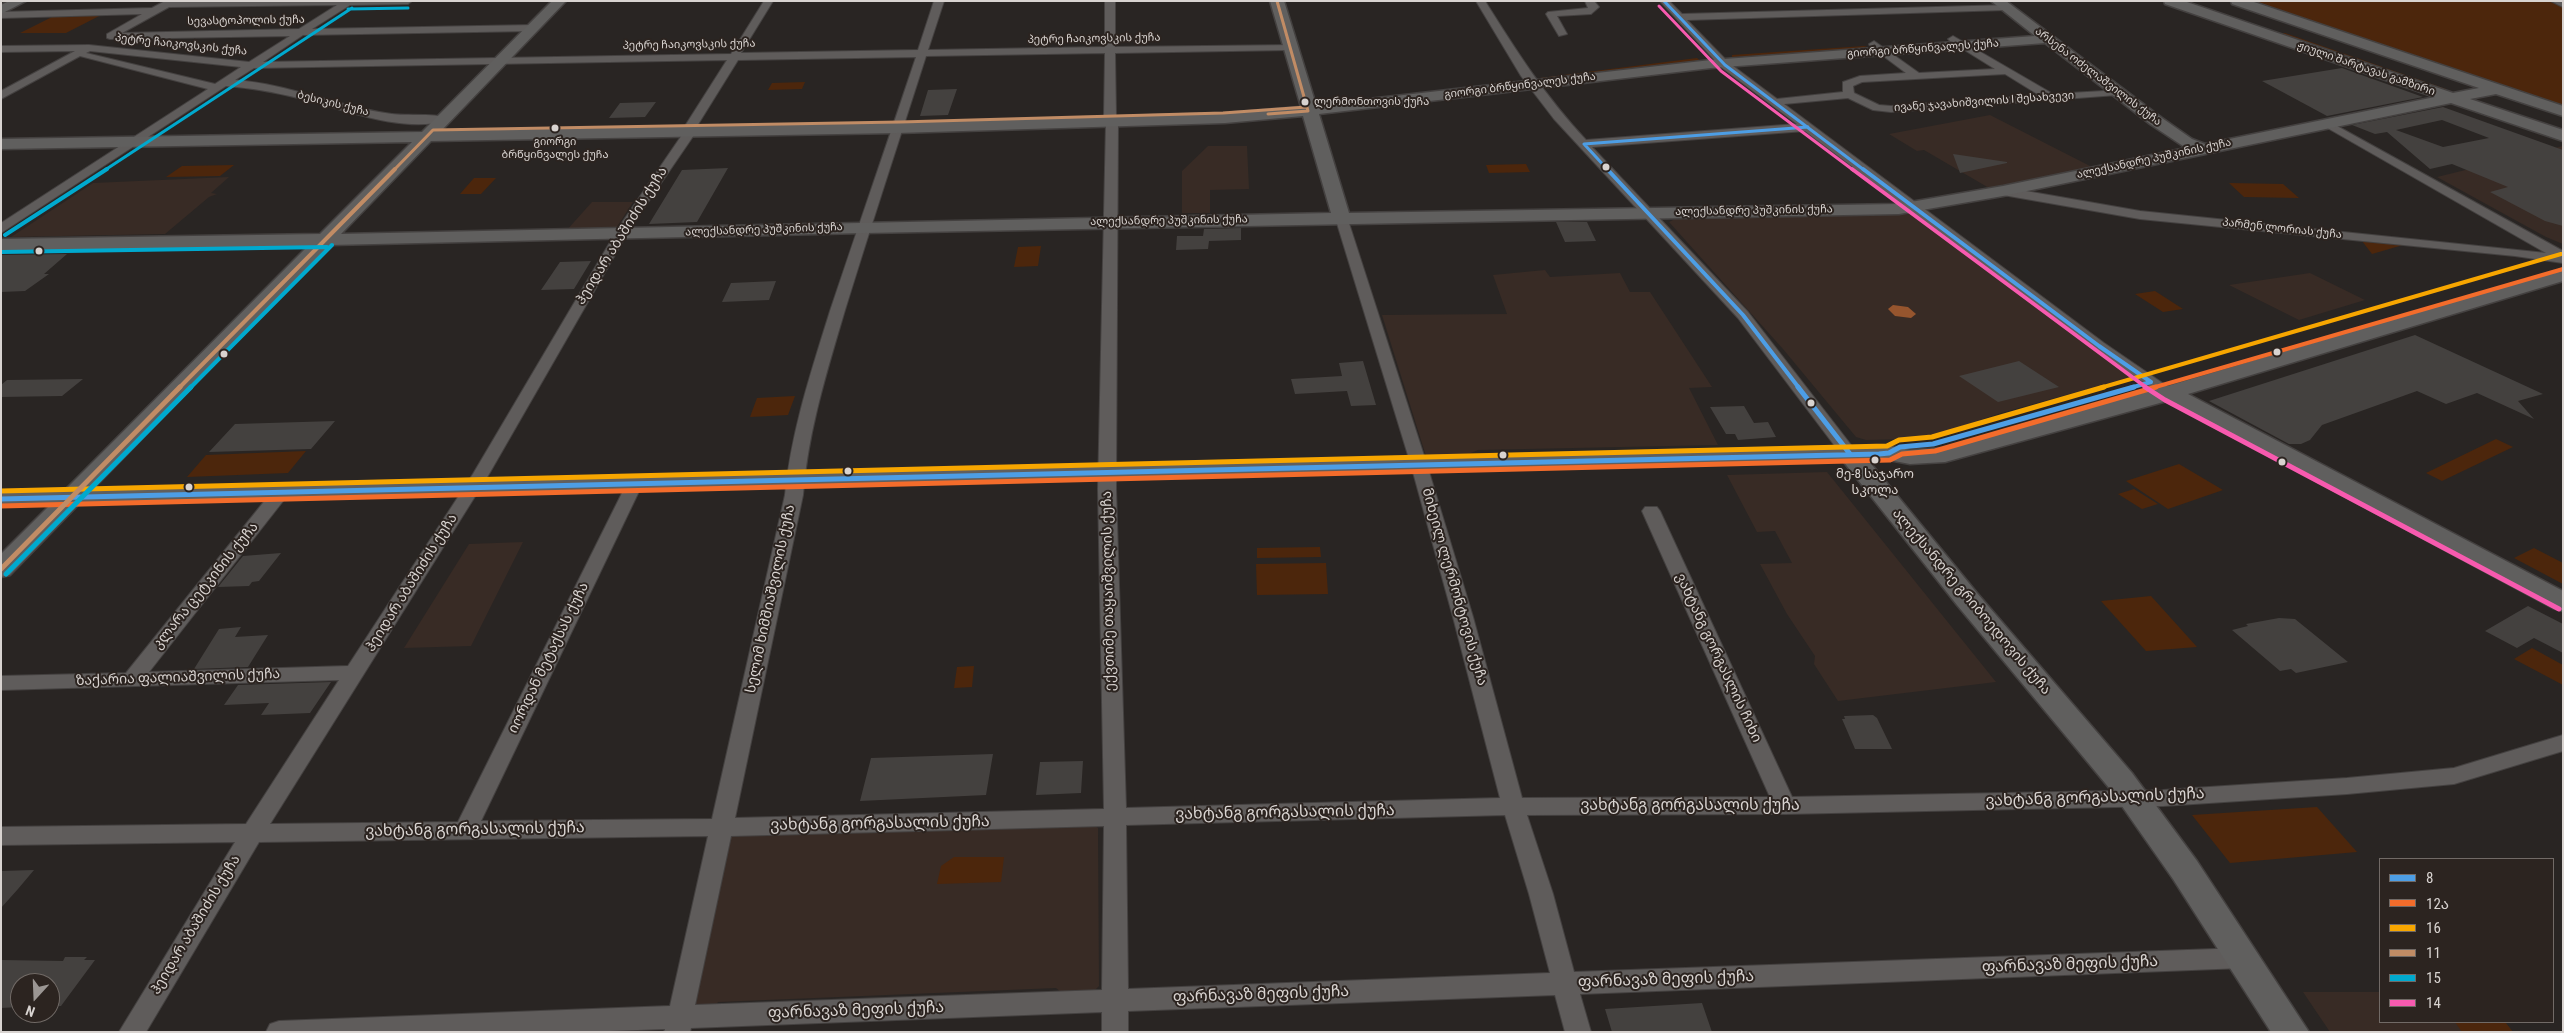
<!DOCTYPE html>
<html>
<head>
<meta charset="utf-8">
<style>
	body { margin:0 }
	#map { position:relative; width:2564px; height:1033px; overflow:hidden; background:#292523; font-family:"Roboto Condensed","Noto Sans Georgian",sans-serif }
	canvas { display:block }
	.frame { position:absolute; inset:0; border:2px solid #d8d3d0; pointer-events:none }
	.legend { position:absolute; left:2379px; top:858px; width:175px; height:165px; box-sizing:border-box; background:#2c2420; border:1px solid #716a66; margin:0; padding:6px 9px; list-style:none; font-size:15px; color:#d8d3d0 }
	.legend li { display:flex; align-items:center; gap:10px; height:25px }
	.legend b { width:25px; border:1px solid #716a66 }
	.north { position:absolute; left:10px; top:973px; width:50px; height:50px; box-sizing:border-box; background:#2c2420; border:1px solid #716a66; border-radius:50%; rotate:200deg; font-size:14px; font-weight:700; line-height:20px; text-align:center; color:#d8d3d0 }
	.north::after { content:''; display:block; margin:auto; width:18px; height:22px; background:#9b9693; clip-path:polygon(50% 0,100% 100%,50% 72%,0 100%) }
</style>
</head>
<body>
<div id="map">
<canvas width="2564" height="1033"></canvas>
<div class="frame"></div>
<ul class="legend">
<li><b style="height:6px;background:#4d9ee5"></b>8</li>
<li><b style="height:6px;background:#f36c2b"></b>12ა</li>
<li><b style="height:6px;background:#f7a600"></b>16</li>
<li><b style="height:6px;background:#c18c65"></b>11</li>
<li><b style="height:6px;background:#00a9ce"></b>15</li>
<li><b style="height:6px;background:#f75aaf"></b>14</li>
</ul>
<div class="north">N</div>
</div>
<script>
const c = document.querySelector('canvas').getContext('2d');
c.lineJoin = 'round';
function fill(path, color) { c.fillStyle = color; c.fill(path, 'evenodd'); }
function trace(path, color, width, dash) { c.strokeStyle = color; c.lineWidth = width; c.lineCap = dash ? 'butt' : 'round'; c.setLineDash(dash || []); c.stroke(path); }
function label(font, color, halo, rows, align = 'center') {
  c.font = font + ' "Roboto Condensed","Noto Sans Georgian",sans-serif'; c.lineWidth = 4; c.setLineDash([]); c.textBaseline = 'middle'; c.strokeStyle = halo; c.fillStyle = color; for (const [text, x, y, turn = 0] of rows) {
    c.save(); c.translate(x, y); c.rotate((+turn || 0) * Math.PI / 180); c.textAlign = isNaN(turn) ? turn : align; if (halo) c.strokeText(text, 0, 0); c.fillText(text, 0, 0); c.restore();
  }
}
fill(new Path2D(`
	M 1990,115 L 2092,167 L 1989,188 L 1924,150 L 1917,151 L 1889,134 Z
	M 1208,146 L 1247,146 L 1249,189 L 1210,190 L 1210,213 L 1182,213 L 1182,171 Z
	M 2563,146 L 2563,244 L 2546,237 L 2437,177 Z
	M 229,177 L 211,193 L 217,194 L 209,197 L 165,234 L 11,237 L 93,183 Z
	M 592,202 L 633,202 L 617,227 L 607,230 L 566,231 Z
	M 1909,214 L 1917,215 L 2134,376 L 2001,413 L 1947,431 L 1909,439 L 1866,440 L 1856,437 L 1783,349 L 1669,222 L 1677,218 Z
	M 1545,270 L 1550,277 L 1620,273 L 1630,292 L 1650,292 L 1712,387 L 1689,388 L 1718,445 L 1478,450 L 1464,456 L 1426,456 L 1382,315 L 1507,314 L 1493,275 Z
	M 2310,273 L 2365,300 L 2299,320 L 2229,285 Z
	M 1827,472 L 1885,544 L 1996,682 L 1838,701 L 1814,664 L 1815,656 L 1787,614 L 1760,564 L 1792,563 L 1775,531 L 1757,532 L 1727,475 Z
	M 523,542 L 471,646 L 404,648 L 469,544 Z
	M 1093,825 L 1098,828 L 1098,834 L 1099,986 L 1092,993 L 1063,994 L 1056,988 L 718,1002 L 712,1010 L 695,1011 L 690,998 L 730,833 Z
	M 2303,992 L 2380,992 L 2380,1022 L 2505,1022 L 2513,1032 L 2330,1032 Z`), '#382b25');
fill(new Path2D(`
	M 2243,1 L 2548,1 L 2563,6 L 2563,109 Z
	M 105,13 L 66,33 L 20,33 L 58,14 Z
	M 2285,33 L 2446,89 L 2441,90 L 2280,34 Z
	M 1864,46 L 1875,49 L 1732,57 L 1732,55 Z
	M 1697,58 L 1703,63 L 1540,80 L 1540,78 Z
	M 805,82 L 802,89 L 768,90 L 772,83 Z
	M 1526,164 L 1530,172 L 1489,173 L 1486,165 Z
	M 234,165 L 220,176 L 166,177 L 182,166 Z
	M 474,178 L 496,178 L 481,194 L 460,194 Z
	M 2229,183 L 2283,184 L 2299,198 L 2244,197 Z
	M 2362,241 L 2403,245 L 2372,254 Z
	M 1041,246 L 1038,266 L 1014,267 L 1018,247 Z
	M 2155,291 L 2183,309 L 2163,312 L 2135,294 Z
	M 795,396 L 788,415 L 750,417 L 757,398 Z
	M 2496,439 L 2513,447 L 2442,481 L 2426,473 Z
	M 306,451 L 288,473 L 187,477 L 206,455 Z
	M 2179,464 L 2223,490 L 2168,509 L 2126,481 Z
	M 2134,489 L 2158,504 L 2142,509 L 2118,494 Z
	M 1320,547 L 1321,557 L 1257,558 L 1257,548 Z
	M 2534,548 L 2563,563 L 2563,584 L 2514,558 Z
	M 1326,563 L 1328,594 L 1257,595 L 1256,564 Z
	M 2151,596 L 2197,647 L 2146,651 L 2101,601 Z
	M 2532,648 L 2563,665 L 2563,685 L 2514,659 Z
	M 974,666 L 972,687 L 954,688 L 957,667 Z
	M 2317,807 L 2357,852 L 2230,863 L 2192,815 Z
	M 954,857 L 1004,857 L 1001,882 L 937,884 L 941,866 Z
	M 2455,1022 L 2505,1022 L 2513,1032 L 2462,1032 Z`), '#4c260c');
fill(new Path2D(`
	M 1893,305 L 1908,307 L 1916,314 L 1911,318 L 1895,316 L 1888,309 Z`), '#96552e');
fill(new Path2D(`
	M 2342,68 L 2423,97 L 2327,116 L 2262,81 Z
	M 957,89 L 948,115 L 920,116 L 928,90 Z
	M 656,102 L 645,117 L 609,118 L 620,103 Z
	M 2443,107 L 2563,150 L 2563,226 L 2545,221 L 2490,192 L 2508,187 L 2452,164 L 2430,169 L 2387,132 L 2375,134 L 2352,125 ZM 2442,120 L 2489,138 L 2443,147 L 2396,130 Z
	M 1953,154 L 2007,162 L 2007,163 L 1960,173 Z
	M 728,168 L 697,222 L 649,224 L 682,170 Z
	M 1556,222 L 1587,222 L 1596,241 L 1565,242 Z
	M 1241,228 L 1241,240 L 1209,241 L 1208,249 L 1176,250 L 1177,236 L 1203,236 L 1204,229 Z
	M 67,254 L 44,274 L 49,274 L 25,291 L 1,292 L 1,255 Z
	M 591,261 L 574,289 L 541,290 L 560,262 Z
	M 776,281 L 769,300 L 722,302 L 731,283 Z
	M 2415,335 L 2543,394 L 2518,401 L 2534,419 L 2477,393 L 2446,404 L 2417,391 L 2322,425 L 2310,440 L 2301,444 L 2289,444 L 2209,401 Z
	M 1363,361 L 1376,405 L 1351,406 L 1347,391 L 1295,394 L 1291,379 L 1342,376 L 1339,363 Z
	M 2019,361 L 2059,387 L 1998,402 L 1959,376 Z
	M 83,379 L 62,396 L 1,397 L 1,385 L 7,380 Z
	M 1744,406 L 1754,423 L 1768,422 L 1776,437 L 1738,440 L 1735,434 L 1726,434 L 1710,407 Z
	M 335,421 L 311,449 L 209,452 L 235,424 Z
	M 281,553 L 259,581 L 252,582 L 249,586 L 218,587 L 243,556 Z
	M 2528,606 L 2563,624 L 2563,653 L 2534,638 L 2517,648 L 2485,631 Z
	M 2279,618 L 2295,619 L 2348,662 L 2296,673 L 2291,669 L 2280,671 L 2232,630 L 2248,626 L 2246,624 Z
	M 241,627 L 235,637 L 268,635 L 248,667 L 194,669 L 219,629 Z
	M 331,682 L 310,713 L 261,715 L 269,703 L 224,705 L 238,685 Z
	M 1873,715 L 1877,718 L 1892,749 L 1855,749 L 1842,719 L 1845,719 L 1844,716 Z
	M 993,754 L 986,795 L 860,801 L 871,758 Z
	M 1083,761 L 1081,793 L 1036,795 L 1040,762 Z
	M 34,870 L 18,889 L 1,908 L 1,871 Z
	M 65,957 L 87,957 L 84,960 L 95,960 L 61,1006 L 50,1006 L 50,983 L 20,983 L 20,1007 L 1,1008 L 1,960 L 63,961 Z
	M 1702,1003 L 1712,1032 L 1612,1032 L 1605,1009 Z`), '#44413f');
const street = new Path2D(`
	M 165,1 L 412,1 L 408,4 L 350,5 L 312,29 L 533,25 L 538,28 L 533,31 L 303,35 L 263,62 L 731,54 L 764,1 L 773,1 L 741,53 L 918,50 L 934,1 L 944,1 L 928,50 L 1105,47 L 1105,1 L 1115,1 L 1115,47 L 1294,45 L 1295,47 L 1290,50 L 1115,53 L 1116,116 L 1118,122 L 1116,489 L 1126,808 L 1500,798 L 1453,617 L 1411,465 L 1335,217 L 1341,213 L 1347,217 L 1427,465 L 1473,617 L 1522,798 L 1770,797 L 1642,511 L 1645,507 L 1657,507 L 1660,511 L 1792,797 L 2163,790 L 2347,778 L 2454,768 L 2563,735 L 2563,751 L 2454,784 L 2347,794 L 2163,806 L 1785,814 L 1527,815 L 1553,894 L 1574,972 L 2243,948 L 2252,951 L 2255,958 L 2252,965 L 2243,968 L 1580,994 L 1591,1032 L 1565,1032 L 1555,995 L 1128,1011 L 1128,1032 L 1102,1032 L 1102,1012 L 691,1028 L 690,1032 L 664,1032 L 665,1029 L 583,1032 L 266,1032 L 270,1024 L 279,1021 L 670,1006 L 708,836 L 259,842 L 146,1032 L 119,1032 L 235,842 L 1,845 L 1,827 L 246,824 L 339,680 L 1,690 L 1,676 L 126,673 L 275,488 L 287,488 L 290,492 L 287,496 L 149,672 L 348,666 L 473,474 L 619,227 L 684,132 L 685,126 L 727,60 L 254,68 L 235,80 C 289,84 338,107 392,114 C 403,116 442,113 448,119 L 446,121 C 401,133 342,109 298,98 C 274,92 251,88 226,86 L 1,233 L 1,223 L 208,89 L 80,56 L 1,99 L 1,91 L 75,51 L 1,52 L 1,46 L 89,45 L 249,62 L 290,36 L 110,39 L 107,38 L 107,34 L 142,14 L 1,18 L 1,12 L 152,8 ZM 337,5 L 299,29 L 122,33 L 169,7 ZM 90,51 L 241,67 L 215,84 L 86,53 ZM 1105,53 L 1104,116 L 1106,122 L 1098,489 L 1104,809 L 735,818 L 803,495 C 808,431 827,371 845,310 C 871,225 899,141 926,56 ZM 916,57 C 888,142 858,226 830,311 C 811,372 791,432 785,495 L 712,819 L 481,821 L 642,485 L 640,481 L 628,481 L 626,485 L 458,822 L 270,824 L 489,474 L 631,227 L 696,132 L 697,126 L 738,60 ZM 1505,815 L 1529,894 L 1550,973 L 1128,989 L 1126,825 ZM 1104,826 L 1102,990 L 695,1005 L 731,836 Z
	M 1476,1 L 1485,1 C 1517,52 1545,96 1586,140 L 1797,124 L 1721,67 L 1660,1 L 1669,1 L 1682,14 L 2009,5 L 2011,7 L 2006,10 L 1687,20 L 1729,63 L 1777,99 L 1843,92 L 1843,82 L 1860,76 L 1906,73 L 1870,46 L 1869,44 L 1874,41 L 1919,73 L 1995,69 L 1950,41 L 1948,39 L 1953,36 L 2053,94 L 2121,90 L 2121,94 L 2117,95 L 1891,112 L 1873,110 L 1848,98 L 1784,104 L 2104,343 L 2177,393 L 2174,396 L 2164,396 L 2094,349 L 1805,131 L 1592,147 L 1748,312 L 1858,454 L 1850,459 L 1844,458 L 1738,318 L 1554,119 L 1521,76 ZM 2005,74 L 2039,95 L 1891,106 L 1879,105 L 1854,93 L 1853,86 L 1862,82 Z
	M 1585,1 L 1594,1 L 1599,7 L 1591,14 L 1557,16 L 1567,34 L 1559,36 L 1546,14 L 1548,12 L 1588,8 Z
	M 2551,1 L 2563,1 L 2563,7 Z
	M 2328,121 L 2563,251 L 2563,263 L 2515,256 L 2140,219 L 2003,195 L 1997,191 L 2003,187 L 2140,211 L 2546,253 L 2324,126 L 2324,122 Z`);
const secondary = new Path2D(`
	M 9,1 L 26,1 L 1,14 L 1,5 Z
	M 552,1 L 566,1 L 441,131 L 897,123 L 1225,113 L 1301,107 L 1270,1 L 1284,1 L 1316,105 L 1711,60 L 2035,36 L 1991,1 L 2006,1 L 2162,118 L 2192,139 L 2205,144 L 2435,97 L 2165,4 L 2164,1 L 2184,1 L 2453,93 L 2479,88 L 2232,4 L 2231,1 L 2251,1 L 2563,106 L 2563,116 L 2496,94 L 2470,99 L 2563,130 L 2563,141 L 2451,103 L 2003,196 L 1899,214 L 864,233 L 330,245 L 93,489 L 1818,447 L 1889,446 L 1910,450 L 1944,448 L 2161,388 L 2563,269 L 2563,281 L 2188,394 L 2563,591 L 2563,611 L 2553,608 L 2167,401 L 1945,462 L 1910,464 L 1889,460 L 1868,460 L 1977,593 L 2132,773 L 2197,861 L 2309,1032 L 2271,1032 L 2173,879 L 2110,789 L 1957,605 L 1843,461 L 79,504 L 10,575 L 1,577 L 1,554 L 50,505 L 1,506 L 1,492 L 65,490 L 308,246 L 1,251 L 1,239 L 320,234 L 412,142 L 1,149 L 1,139 L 422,132 ZM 2045,43 L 2150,124 L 2186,148 L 2003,186 L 1899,204 L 1349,213 L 1319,114 L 1711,68 ZM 1303,116 L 1331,213 L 341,234 L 431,141 L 897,133 L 1225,123 Z`);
trace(street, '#444140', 2);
trace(secondary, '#444140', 3);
fill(street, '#5f5c5b');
fill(secondary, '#605f5e');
trace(new Path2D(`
	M 1664,1 L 1725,65 L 1864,170
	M 1584,144 L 1608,170
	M 1584,144 L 1808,127`), '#4d9ee5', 3);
trace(new Path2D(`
	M 1607,169 L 1743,315 L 1799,388
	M 1863,169 L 2099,346 L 2151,382
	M 2130,388 L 2151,382`), '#4d9ee5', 4);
trace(new Path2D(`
	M 1798,387 L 1850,454
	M 1,499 L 1879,454 L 1889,453 L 1900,447 L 1933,444 L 2134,387`), '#4d9ee5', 5);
trace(new Path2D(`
	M 2152,388 L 2563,269`), '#f36c2b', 4);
trace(new Path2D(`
	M 1,506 L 1890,460 L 1902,454 L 1935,451 L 2156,387`), '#f36c2b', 5);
trace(new Path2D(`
	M 2100,388 L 2561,254`), '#f7a600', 4);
trace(new Path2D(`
	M 1,491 L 1887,446 L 1899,440 L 1932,437 L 2104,387`), '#f7a600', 5);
trace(new Path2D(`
	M 1268,114 L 1308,111 L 1277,1
	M 394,170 L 433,130 L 900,122 L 1223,113 L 1307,107`), '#c18c65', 3);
trace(new Path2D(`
	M 179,388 L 395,169`), '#c18c65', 4);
trace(new Path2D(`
	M 1,569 L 180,387`), '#c18c65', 5);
trace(new Path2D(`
	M 348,9 L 408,8
	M 105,170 L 352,8`), '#00a9ce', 3);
trace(new Path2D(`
	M 5,235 L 107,169
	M 1,252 L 327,247
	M 190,388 L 332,245`), '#00a9ce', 4);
trace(new Path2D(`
	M 6,574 L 191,387`), '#00a9ce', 5);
trace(new Path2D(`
	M 1659,6 L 1721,71 L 1853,170`), '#f75aaf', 3);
trace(new Path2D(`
	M 1852,169 L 2147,388`), '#f75aaf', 4);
trace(new Path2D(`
	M 2145,387 L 2165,400 L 2559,609`), '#f75aaf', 5);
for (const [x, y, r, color] of [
	[1305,102,4.5,"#d8d3d0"],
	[555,128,4.5,"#d8d3d0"],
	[1606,167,4.5,"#d8d3d0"],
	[39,251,4.5,"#d8d3d0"],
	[2277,352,4.5,"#d8d3d0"],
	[224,354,4.5,"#d8d3d0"],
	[1811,403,4.5,"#d8d3d0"],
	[1503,455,4.5,"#d8d3d0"],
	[1875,460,4.5,"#d8d3d0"],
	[2282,462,4.5,"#d8d3d0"],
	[848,471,4.5,"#d8d3d0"],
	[189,487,4.5,"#d8d3d0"]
]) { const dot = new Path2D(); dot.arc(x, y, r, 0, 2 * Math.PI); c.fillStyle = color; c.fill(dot); trace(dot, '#2c2420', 2); }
label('11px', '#d8d3d0', '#2c2420', [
	["სევასტოპოლის ქუჩა",246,21,-1],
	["პეტრე ჩაიკოვსკის ქუჩა",1094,39,-1],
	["პეტრე ჩაიკოვსკის ქუჩა",181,45,6],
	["პეტრე ჩაიკოვსკის ქუჩა",689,45,-1],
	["გიორგი ბრწყინვალეს ქუჩა",1923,49,-4],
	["ჟიული შარტავას გამზირი",2366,69,19],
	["არსენა ოძელაშვილის ქუჩა",2098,77,37],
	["გიორგი ბრწყინვალეს ქუჩა",1520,86,-7],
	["ივანე ჯავახიშვილის I შესახვევი",1984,102,-4],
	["ბესიკის ქუჩა",333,104,14],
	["ალექსანდრე პუშკინის ქუჩა",2154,159,-12],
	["ალექსანდრე პუშკინის ქუჩა",1754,211,-1],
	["ალექსანდრე პუშკინის ქუჩა",1169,221,-1],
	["პარმენ ლორიას ქუჩა",2282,229,6],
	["ალექსანდრე პუშკინის ქუჩა",764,230,-2]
]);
label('11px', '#d8d3d0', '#2c2420', [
	["ლერმონთოვის ქუჩა",1314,102],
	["გიორგი",555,142,"center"],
	["ბრწყინვალეს ქუჩა",555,155,"center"]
], 'left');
label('13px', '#d8d3d0', '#2c2420', [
	["მე-8 საჯარო",1875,475],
	["სკოლა",1875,491]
]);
label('14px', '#d8d3d0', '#2c2420', [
	["ჰეიდარ აბაშიძის ქუჩა",622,236,-58],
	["ჰეიდარ აბაშიძის ქუჩა",412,583,-58],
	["კლარა ცეტკინის ქუჩა",206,586,-51],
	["მიხეილ ლერმონტოვის ქუჩა",1454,587,74],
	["ექვთიმე თაყაიშვილის ქუჩა",1109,591,-91],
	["სელიმ ხიმშიაშვილის ქუჩა",771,599,-78],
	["ალექსანდრე გრიბოედოვის ქუჩა",1971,602,50],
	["იორდან მეტაქსას ქუჩა",549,658,-64],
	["ვახტანგ გორგასლის ჩიხი",1718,658,65],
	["ზაქარია ფალიაშვილის ქუჩა",178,678,-2],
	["ჰეიდარ აბაშიძის ქუჩა",196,925,-59]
]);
label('16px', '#d8d3d0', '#2c2420', [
	["ვახტანგ გორგასალის ქუჩა",2095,798,-2],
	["ვახტანგ გორგასალის ქუჩა",1690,806],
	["ვახტანგ გორგასალის ქუჩა",1285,813,-1],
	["ვახტანგ გორგასალის ქუჩა",880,824,-1],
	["ვახტანგ გორგასალის ქუჩა",475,830,-1],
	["ფარნავაზ მეფის ქუჩა",2070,965,-2],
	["ფარნავაზ მეფის ქუჩა",1666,980,-2],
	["ფარნავაზ მეფის ქუჩა",1261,995,-2],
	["ფარნავაზ მეფის ქუჩა",856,1011,-2]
]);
</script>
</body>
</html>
